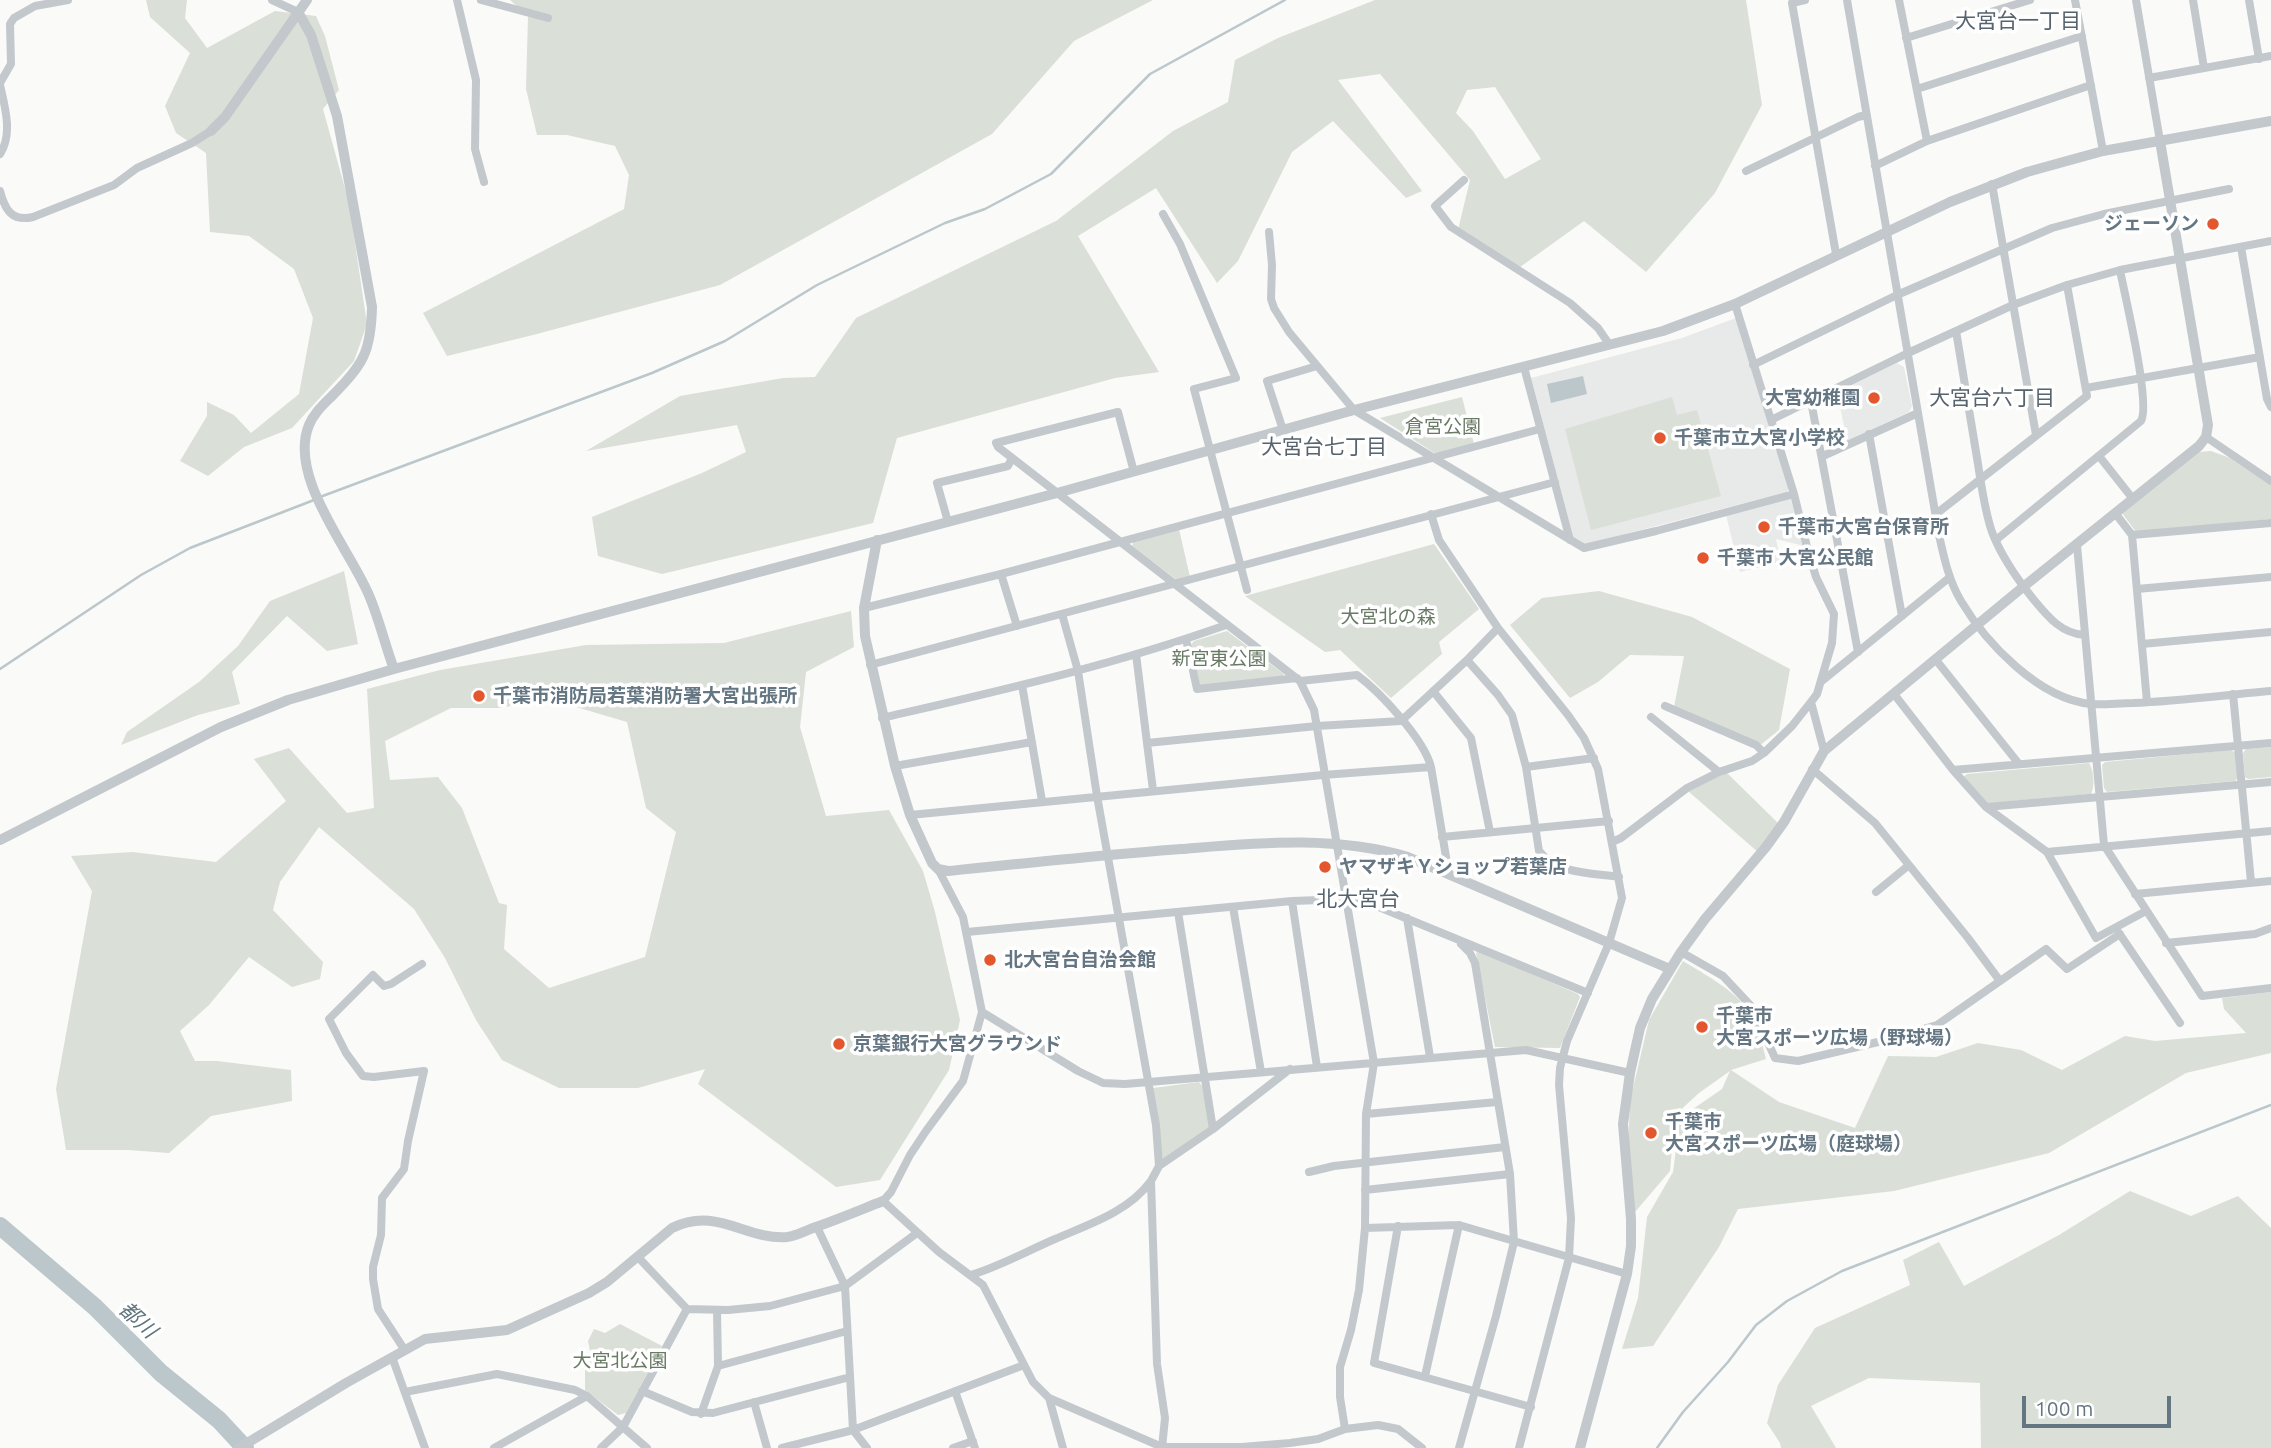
<!DOCTYPE html>
<html>
<head>
<meta charset="utf-8">
<style>
	body { margin:0 }
	#map { position:relative; width:2271px; height:1448px; overflow:hidden; background:#fafaf8; font-family:Ubuntu,sans-serif }
	canvas { display:block }
	.scale { position:absolute; left:2022px; top:1396px; width:149px; height:32px; box-sizing:border-box; border:4px solid #657683; border-top:0; padding-left:9px; font-size:21px; line-height:24px; white-space:nowrap; color:#657683; -webkit-text-stroke:5px #fff; paint-order:stroke }
</style>
</head>
<body>
<div id="map">
<canvas width="2271" height="1448"></canvas>
<div class="scale">100 m</div>
</div>
<script>
const c = document.querySelector('canvas').getContext('2d');
c.lineJoin = 'round';
function fill(path, color) { c.fillStyle = color; c.fill(path, 'evenodd'); }
function trace(path, color, width, dash) { c.strokeStyle = color; c.lineWidth = width; c.lineCap = dash ? 'butt' : 'round'; c.setLineDash(dash || []); c.stroke(path); }
function label(font, color, halo, rows, align = 'center') {
  c.font = font + ' Ubuntu,"Noto Sans JP",sans-serif'; c.lineWidth = 7; c.setLineDash([]); c.textBaseline = 'middle'; c.strokeStyle = halo; c.fillStyle = color; for (const [text, x, y, turn = 0] of rows) {
    c.save(); c.translate(x, y); c.rotate((+turn || 0) * Math.PI / 180); c.textAlign = isNaN(turn) ? turn : align; if (halo) c.strokeText(text, 0, 0); c.fillText(text, 0, 0); c.restore();
  }
}
fill(new Path2D(`
	M 1736,318 L 1789,487 L 1787,492 L 1583,545 L 1574,540 L 1531,378 L 1682,338 Z
	M 1897,363 L 1904,367 L 1912,406 L 1909,412 L 1847,441 L 1837,391 Z
	M 1790,497 L 1804,546 L 1776,539 L 1781,562 L 1740,572 L 1726,515 Z`), '#e8e9e9');
fill(new Path2D(`
	M 146,0 L 187,0 L 185,18 L 207,48 L 275,11 L 316,16 L 325,36 L 339,90 L 323,109 L 349,203 L 367,324 L 354,361 L 292,428 L 244,447 L 208,476 L 180,461 L 207,416 L 207,402 L 234,415 L 251,433 L 299,394 L 313,318 L 294,269 L 249,236 L 210,232 L 206,153 L 176,133 L 165,106 L 190,53 L 150,17 Z
	M 510,0 L 1153,0 L 1074,41 L 992,134 L 720,285 L 533,335 L 447,356 L 423,313 L 624,209 L 629,175 L 615,146 L 567,135 L 537,135 L 526,89 L 528,16 Z
	M 1375,0 L 1746,0 L 1762,105 L 1715,193 L 1646,272 L 1584,221 L 1520,267 L 1458,230 L 1470,180 L 1380,74 L 1338,80 L 1422,191 L 1406,198 L 1333,121 L 1292,152 L 1238,261 L 1217,283 L 1156,188 L 1078,236 L 1159,372 L 1115,378 L 897,438 L 873,523 L 662,574 L 598,556 L 592,517 L 702,473 L 746,452 L 737,425 L 586,451 L 680,396 L 783,378 L 815,377 L 856,318 L 1056,221 L 1173,131 L 1228,102 L 1235,60 L 1278,38 ZM 1495,87 L 1541,159 L 1505,179 L 1473,131 L 1456,113 L 1467,90 Z
	M 1462,397 L 1474,444 L 1436,454 L 1380,418 Z
	M 1672,397 L 1677,415 L 1697,410 L 1721,496 L 1591,530 L 1565,429 Z
	M 2211,451 L 2230,458 L 2271,485 L 2271,519 L 2136,532 L 2122,513 L 2198,452 Z
	M 1179,529 L 1190,577 L 1177,580 L 1132,546 L 1134,541 Z
	M 1434,544 L 1479,609 L 1439,642 L 1442,654 L 1391,698 L 1340,650 L 1325,652 L 1245,596 Z
	M 344,571 L 358,644 L 327,651 L 287,616 L 232,672 L 240,704 L 198,715 L 121,745 L 127,732 L 199,682 L 238,646 L 270,601 Z
	M 1599,591 L 1692,617 L 1790,669 L 1779,730 L 1758,747 L 1674,707 L 1684,656 L 1630,655 L 1598,682 L 1570,698 L 1510,625 L 1542,598 Z
	M 851,611 L 854,647 L 806,672 L 800,727 L 826,816 L 889,810 L 923,871 L 935,912 L 960,1020 L 949,1070 L 880,1180 L 836,1187 L 698,1084 L 705,1069 L 638,1088 L 559,1088 L 502,1060 L 476,1020 L 445,958 L 414,909 L 319,827 L 280,882 L 273,910 L 323,962 L 320,979 L 292,987 L 249,957 L 209,1005 L 180,1031 L 195,1061 L 217,1061 L 291,1070 L 292,1101 L 211,1116 L 169,1153 L 128,1150 L 66,1150 L 56,1089 L 92,891 L 71,856 L 132,852 L 216,862 L 286,801 L 254,759 L 289,748 L 347,813 L 374,808 L 367,689 L 440,670 L 586,645 L 724,643 ZM 549,699 L 627,722 L 646,808 L 676,832 L 645,957 L 549,988 L 504,949 L 507,905 L 499,903 L 462,808 L 438,777 L 390,780 L 385,741 L 451,708 L 500,708 Z
	M 1227,631 L 1284,674 L 1282,677 L 1200,686 L 1191,645 L 1194,641 Z
	M 2271,747 L 2271,777 L 2248,779 L 2245,777 L 2243,753 L 2246,749 Z
	M 2231,750 L 2236,753 L 2239,777 L 2235,781 L 2107,792 L 2104,788 L 2102,765 L 2105,762 Z
	M 2089,763 C 2094,770 2095,787 2091,794 L 1989,803 L 1983,802 L 1962,778 L 1967,774 Z
	M 1726,772 L 1779,824 L 1759,853 L 1688,791 Z
	M 1479,951 L 1578,994 L 1580,997 L 1560,1048 L 1495,1047 L 1476,953 Z
	M 1683,961 C 1704,974 1735,990 1749,1012 C 1758,1026 1762,1043 1766,1059 L 1731,1070 L 1779,1102 L 1855,1128 L 1888,1056 L 1936,1057 L 1978,1043 L 2021,1050 L 2062,1070 L 2125,1036 L 2155,1041 L 2246,1033 L 2224,1009 L 2222,998 L 2271,992 L 2271,1053 L 2186,1073 L 2049,1153 L 1894,1191 L 1738,1209 L 1719,1247 L 1653,1346 L 1622,1349 L 1638,1298 L 1647,1217 L 1673,1172 L 1680,1118 L 1722,1089 L 1730,1071 L 1699,1093 L 1675,1115 L 1670,1171 L 1635,1212 L 1628,1151 L 1630,1101 L 1649,1020 Z
	M 1199,1082 L 1202,1086 L 1210,1127 L 1161,1163 L 1153,1088 Z
	M 2130,1191 L 2191,1216 L 2238,1196 L 2271,1228 L 2271,1448 L 1981,1448 L 1980,1383 L 1869,1378 L 1811,1406 L 1836,1448 L 1781,1448 L 1780,1443 L 1767,1423 L 1778,1385 L 1815,1328 L 1910,1285 L 1903,1260 L 1939,1242 L 1964,1286 L 2059,1235 Z
	M 620,1324 L 662,1346 L 626,1413 L 618,1415 L 585,1390 L 585,1363 L 591,1356 L 588,1341 L 594,1329 L 605,1333 Z`), '#dadfd7');
fill(new Path2D(`
	M 1583,376 L 1587,394 L 1551,403 L 1547,384 Z`), '#bbc7cb');
trace(new Path2D(`
	M 320,497 L 652,373 L 725,341 L 817,285 L 945,223 L 985,209 L 1051,174 L 1150,74 L 1285,0
	M 0,669 L 141,575 L 190,548 L 314,500
	M 1657,1448 L 1683,1412 L 1728,1362 L 1756,1325 L 1787,1301 L 1842,1271 L 2271,1105`), '#bbc7cb', 2.5);
trace(new Path2D(`
	M 0,1226 L 95,1307 L 161,1373 L 219,1420 L 245,1448`), '#bbc7cb', 18);
trace(new Path2D(`
	M 272,0 L 298,12
	M 457,0 L 476,80 L 475,149 L 484,182
	M 481,0 L 548,18
	M 1805,0 L 1792,3 L 1836,254
	M 1847,0 L 1939,535 C 1944,558 1949,581 1961,601 C 1986,643 2039,699 2091,704 C 2104,705 2119,703 2133,703 C 2179,701 2225,695 2271,691
	M 1899,0 L 1927,141
	M 2075,0 L 2103,151
	M 2136,0 L 2160,141
	M 2193,0 L 2204,68
	M 2249,0 L 2259,59
	M 1906,38 L 2030,0
	M 2149,78 L 2271,56
	M 0,83 L 11,64 L 10,24 L 14,18 L 35,6 L 68,0
	M 0,85 C 5,107 13,134 0,154
	M 1917,89 L 2082,36
	M 1875,166 L 1927,141 L 2091,85
	M 1746,171 L 1858,117 L 1866,115
	M 1464,180 L 1435,206 L 1451,227 L 1570,303 L 1598,328 L 1609,344
	M 1992,184 L 2036,435
	M 0,191 C 5,210 12,222 33,217 L 114,185 L 137,168 L 192,143 L 211,131
	M 1163,214 L 1180,244 L 1236,378 L 1194,389 L 1247,590
	M 1269,232 L 1272,265 L 1271,299 L 1274,308 L 1289,332 L 1354,410 L 1584,548 L 1656,531 L 1794,494
	M 2241,247 L 2267,399 L 2271,407
	M 1956,331 C 1963,374 1970,416 1977,458 C 1981,482 1984,509 1992,532 C 2002,558 2017,579 2034,600 C 2048,617 2062,634 2085,635
	M 1753,365 L 1897,295 L 2052,228 L 2104,214 L 2229,189
	M 1524,367 L 1570,540
	M 2086,388 L 2260,357
	M 1811,401 L 1858,652
	M 1771,420 L 1908,353 L 2013,305 L 2067,285 L 2120,270 L 2271,241
	M 1283,430 L 1267,381 L 1317,366
	M 1869,434 L 1902,616
	M 2206,437 L 2271,481
	M 1823,456 L 1918,413
	M 2099,456 L 2133,499
	M 1134,472 L 1118,412 L 996,443 L 998,447 L 1300,681 L 1314,710 L 1374,1063 L 1366,1114 L 1365,1228 L 1359,1290 L 1351,1330 L 1340,1367 L 1340,1397 L 1345,1429
	M 2115,513 L 2132,535 L 2147,702
	M 1431,514 L 1439,540 L 1498,628
	M 1936,514 L 2087,396 L 2067,285
	M 948,522 L 937,483 L 1008,466 L 1012,458
	M 2132,535 L 2271,523
	M 1996,540 L 2141,421 C 2151,403 2125,297 2120,270
	M 2077,545 L 2104,845 L 2202,996 L 2271,988
	M 1001,574 L 1017,626
	M 2137,589 L 2271,577
	M 864,608 L 1001,574 L 1540,429
	M 1062,614 L 1078,671 L 1097,796 L 1156,1125 L 1159,1166 L 1151,1181 L 1157,1364 L 1165,1418 L 1162,1448
	M 1186,639 L 1197,689 L 1297,678
	M 2142,644 L 2271,632
	M 1136,654 L 1147,743 L 1317,726 L 1401,721 L 1467,660 L 1498,628 L 1568,715 L 1584,738 L 1598,769 L 1622,898 L 1609,943 L 1567,1041 L 1560,1068 L 1559,1085 L 1571,1218 L 1569,1258 L 1519,1448
	M 1467,660 L 1498,695 L 1512,715 L 1526,767 L 1539,851 C 1556,874 1593,873 1619,877
	M 1936,660 L 2019,764
	M 870,665 L 1555,482
	M 1300,681 L 1357,675 C 1380,692 1424,739 1431,767 L 1449,875
	M 1822,681 L 1950,577
	M 1022,685 L 1042,801
	M 1433,691 L 1471,738 L 1490,832
	M 1894,694 L 1953,770 L 1986,807 L 2047,852 L 2096,938 L 2146,911
	M 2233,694 L 2251,882
	M 1811,702 L 1824,751
	M 1665,706 L 1756,745 L 1764,753
	M 1651,717 L 1719,772
	M 882,718 C 998,691 1114,665 1226,625
	M 1147,743 L 1153,790
	M 895,766 L 1032,742
	M 1526,767 L 1594,758
	M 1812,769 L 1875,823 L 1968,938 L 2000,981
	M 1953,770 L 2271,743
	M 1986,807 L 2271,782
	M 910,815 L 1323,775 L 1431,767
	M 1442,837 L 1609,821
	M 1612,842 L 1621,838 L 1687,788 L 1719,772 L 1752,761 L 1764,753 L 1792,726 L 1811,702 L 1817,694 L 1832,643 L 1834,614 L 1816,577 L 1808,551 L 1794,494 L 1735,304
	M 2047,852 L 2271,831
	M 938,869 L 963,917 L 982,1012 L 963,1081 L 926,1131 L 910,1155 L 891,1192 L 883,1201 L 939,1252 L 983,1285 L 1033,1382 L 1049,1398 L 1162,1447 L 1242,1447 L 1290,1443 L 1318,1439 L 1345,1429 L 1378,1425 L 1398,1429 L 1422,1448
	M 1876,892 L 1909,865
	M 2135,894 L 2271,881
	M 1292,901 L 1317,1067
	M 1233,907 L 1261,1072
	M 1178,912 L 1213,1129
	M 1407,918 L 1430,1057
	M 967,932 L 1292,901 L 1320,900 L 1369,903 L 1588,993
	M 2119,933 L 2180,1023
	M 2166,943 L 2255,934 L 2271,928
	M 1681,952 L 1723,976 L 1752,1007 L 1775,1058 L 1798,1061 L 1878,1042 L 1937,1025 L 2046,949 L 2067,969 L 2120,934
	M 982,1012 L 1078,1071 L 1103,1083 L 1125,1084 L 1526,1050 L 1630,1073
	M 1366,1114 L 1497,1102
	M 1159,1166 L 1213,1129 L 1290,1069
	M 1309,1172 L 1334,1166 L 1505,1147
	M 1365,1190 L 1510,1174
	M 1398,1226 L 1374,1363 L 1531,1407
	M 817,1227 L 845,1286 L 853,1430 L 867,1448
	M 1365,1228 L 1459,1225 L 1627,1274
	M 637,1256 L 687,1309 L 728,1310 L 770,1306 L 845,1286 L 917,1233
	M 971,1275 C 1001,1266 1027,1251 1055,1239 C 1090,1224 1128,1212 1151,1181
	M 404,1349 L 378,1309 L 373,1279 L 373,1267 L 381,1235 L 382,1198 L 404,1169 L 408,1141 L 424,1071 L 374,1077 L 363,1076 L 346,1053 L 329,1019 L 373,975 L 384,986 L 391,984 L 422,964
	M 392,1357 L 425,1448
	M 718,1366 L 847,1331
	M 1425,1376 L 1459,1225
	M 642,1391 L 692,1412 L 713,1413 L 850,1377
	M 955,1391 L 975,1448
	M 405,1392 L 497,1374 L 575,1390 L 587,1396
	M 1049,1398 L 1063,1448
	M 754,1402 L 767,1448
	M 701,1414 L 718,1366 L 717,1310
	M 494,1448 L 587,1396 L 647,1448
	M 601,1448 L 623,1427 L 687,1309
	M 782,1448 L 853,1430 L 1024,1365
	M 953,1448 L 973,1441
	M 1459,1448 L 1496,1316 L 1514,1242 L 1510,1174 L 1475,963 L 1470,953 L 1461,944`), '#c3c8cc', 8);
trace(new Path2D(`
	M 298,12 L 311,35 L 337,116 L 372,307 C 371,353 363,364 332,396 C 322,406 314,413 309,425 C 288,476 348,547 368,593 C 378,615 385,645 394,669
	M 211,131 L 225,117 L 307,0
	M 877,540 L 864,608 L 865,636 L 895,766 L 910,815 L 932,863 L 938,869 L 948,871 C 1026,863 1103,855 1181,849 C 1257,843 1334,835 1408,857 L 1670,969
	M 0,840 L 221,727 L 288,700 L 394,669 L 1057,493 L 1354,410 L 1663,331 L 1735,304 L 1950,202 L 2027,172 L 2103,151 L 2271,121
	M 239,1448 L 346,1383 L 425,1339 L 507,1330 L 589,1293 L 607,1282 L 672,1228 C 717,1206 745,1240 787,1237 C 796,1236 805,1231 813,1228 C 836,1220 860,1210 883,1201
	M 1580,1448 L 1627,1274 L 1631,1246 L 1631,1219 L 1623,1124 L 1630,1073 L 1640,1028 L 1652,999 L 1681,952 L 1705,919 L 1766,847 L 1784,822 L 1824,751 L 2023,587 L 2199,446 L 2206,437 L 2208,425 L 2160,141`), '#c3c8cc', 10);
for (const [x, y, r, color] of [
	[2213,224,7,"#e4572e"],
	[1874,398,7,"#e4572e"],
	[1660,438,7,"#e4572e"],
	[1764,527,7,"#e4572e"],
	[1703,558,7,"#e4572e"],
	[479,696,7,"#e4572e"],
	[1325,867,7,"#e4572e"],
	[990,960,7,"#e4572e"],
	[1702,1027,7,"#e4572e"],
	[839,1044,7,"#e4572e"],
	[1651,1133,7,"#e4572e"]
]) { const dot = new Path2D(); dot.arc(x, y, r, 0, 2 * Math.PI); c.fillStyle = color; c.fill(dot); trace(dot, '#fff', 2.5); }
label('bold 19px', '#657683', '#fff', [
	["ジェーソン",2199,224,"right"],
	["大宮幼稚園",1860,398,"right"],
	["千葉市立大宮小学校",1674,438],
	["千葉市大宮台保育所",1778,527],
	["千葉市 大宮公民館",1717,558],
	["千葉市消防局若葉消防署大宮出張所",493,696],
	["ヤマザキＹショップ若葉店",1339,867],
	["北大宮台自治会館",1004,960],
	["千葉市",1716,1016],
	["大宮スポーツ広場（野球場）",1716,1038],
	["京葉銀行大宮グラウンド",853,1044],
	["千葉市",1665,1122],
	["大宮スポーツ広場（庭球場）",1665,1144]
], 'left');
label('19px', '#687a64', '#fff', [
	["倉宮公園",1443,427],
	["大宮北の森",1388,617],
	["新宮東公園",1219,659],
	["大宮北公園",620,1361]
]);
label('21px', '#57646e', '#fff', [
	["大宮台一丁目",2018,21],
	["大宮台六丁目",1992,398],
	["大宮台七丁目",1324,447],
	["北大宮台",1358,899]
]);
label('italic 21px', '#60757c', '#fff', [
	["都川",138,1320,42]
]);
</script>
</body>
</html>
